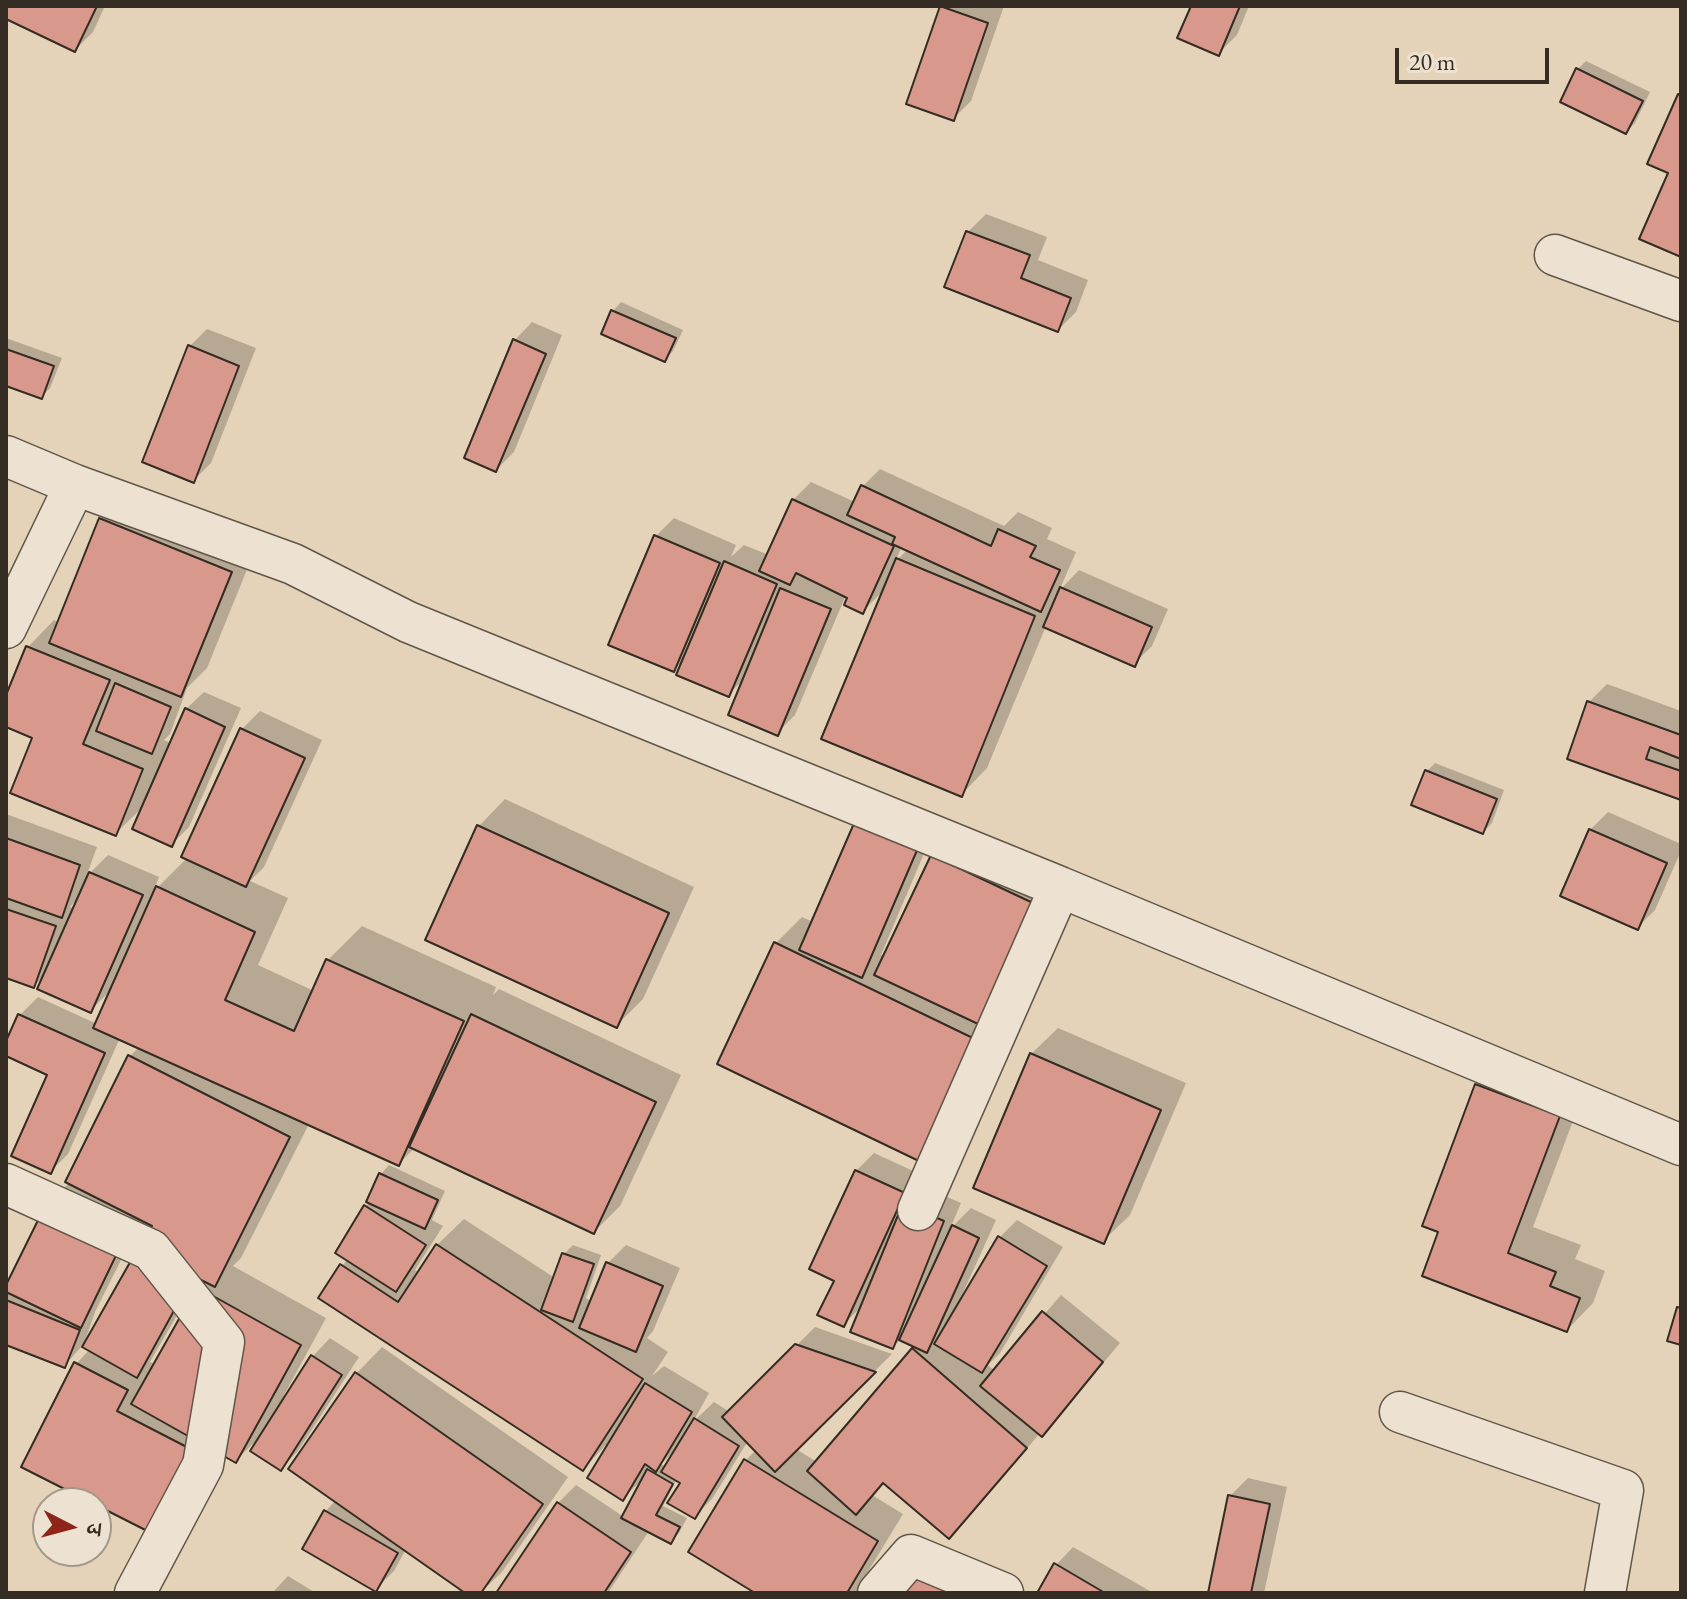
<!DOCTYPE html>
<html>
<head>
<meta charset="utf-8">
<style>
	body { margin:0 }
	#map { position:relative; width:1687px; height:1599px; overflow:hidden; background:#e4d3b8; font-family:"EB Garamond","Noto Serif Devanagari",serif }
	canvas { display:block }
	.frame { position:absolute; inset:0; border:8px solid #342c22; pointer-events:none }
	.north { position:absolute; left:32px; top:1487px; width:80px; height:80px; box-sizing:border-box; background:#ede2d1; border:2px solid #a3998b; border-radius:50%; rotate:96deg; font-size:22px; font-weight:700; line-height:32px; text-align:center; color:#342c22 }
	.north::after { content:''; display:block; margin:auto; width:28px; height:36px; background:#8f2418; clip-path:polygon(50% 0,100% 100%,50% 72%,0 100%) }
	.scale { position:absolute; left:1395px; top:48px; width:154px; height:36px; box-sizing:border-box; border:4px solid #342c22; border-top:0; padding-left:10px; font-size:24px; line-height:28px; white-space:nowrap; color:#342c22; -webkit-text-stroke:6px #ede2d1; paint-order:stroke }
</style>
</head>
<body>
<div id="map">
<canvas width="1687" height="1599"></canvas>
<div class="frame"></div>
<div class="north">उ</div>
<div class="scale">20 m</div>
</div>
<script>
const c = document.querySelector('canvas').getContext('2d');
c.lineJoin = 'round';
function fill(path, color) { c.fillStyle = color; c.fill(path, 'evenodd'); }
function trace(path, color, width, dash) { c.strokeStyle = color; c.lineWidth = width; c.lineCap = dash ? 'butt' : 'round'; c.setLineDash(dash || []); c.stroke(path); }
fill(new Path2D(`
	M 6,6 L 105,6 L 93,32 L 75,50 L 6,16 Z
	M 943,6 L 1004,6 L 971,101 L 953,119 Z
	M 1193,6 L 1249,6 L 1237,35 L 1219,53 Z
	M 1586,61 L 1650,92 L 1635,123 L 1626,132 L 1578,69 Z
	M 986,214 L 1047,237 L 1038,260 L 1088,280 L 1076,312 L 1058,330 L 947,286 L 968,232 Z
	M 621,302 L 683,330 L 673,351 L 664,360 L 613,311 Z
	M 532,322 L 562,335 L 514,452 L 496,470 L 515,340 Z
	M 207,329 L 256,348 L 211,463 L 193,481 L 189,347 Z
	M 6,338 L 62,358 L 50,388 L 42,397 L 6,384 Z
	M 880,469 L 1004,526 L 1018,512 L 1052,528 L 1047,539 L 1076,552 L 1059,591 L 1079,570 L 1168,609 L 1152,646 L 1134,664 L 1046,626 L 987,768 L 961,795 L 886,588 L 862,612 L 846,595 L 795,715 L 777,733 L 745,678 L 728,695 L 686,657 L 674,670 L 656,536 L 674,518 L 736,545 L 731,557 L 744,545 L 769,555 L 793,500 L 811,482 L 855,502 L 862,487 ZM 902,546 L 908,549 L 895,562 Z
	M 127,493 L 257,545 L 207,668 L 187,688 L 170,734 L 164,740 L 171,743 L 186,709 L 204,692 L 241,708 L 189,827 L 171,845 L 144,806 L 116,833 L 35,737 L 6,725 L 6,700 L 28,647 L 54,620 L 60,623 L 101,519 Z
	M 1607,684 L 1681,711 L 1681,798 L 1589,702 Z
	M 260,711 L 322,740 L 264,867 L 250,881 L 288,898 L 258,965 L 314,991 L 328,960 L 362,926 L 496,987 L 493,995 L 499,989 L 681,1075 L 620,1206 L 594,1232 L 415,1148 L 398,1164 L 309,1124 L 241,1258 L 233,1266 L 326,1318 L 284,1395 L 287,1397 L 313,1356 L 330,1338 L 359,1357 L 298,1451 L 281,1469 L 258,1439 L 236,1460 L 226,1455 L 197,1514 L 76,1364 L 90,1349 L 83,1345 L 64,1366 L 6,1343 L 6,1286 L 49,1203 L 70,1182 L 129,1057 L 139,1047 L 120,1038 L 68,1154 L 50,1172 L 49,1074 L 6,1054 L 6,1046 L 20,1015 L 38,997 L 97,1024 L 112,989 L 91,1010 L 45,975 L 34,986 L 6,976 L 6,814 L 97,847 L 86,877 L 108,855 L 159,877 L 153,892 L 187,858 L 242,729 ZM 79,897 L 75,909 L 70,907 ZM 142,1218 L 155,1225 L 88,1342 L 85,1341 L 95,1312 ZM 199,1277 L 206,1280 L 198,1288 L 156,1365 L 150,1362 Z
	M 1435,763 L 1504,790 L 1492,823 L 1483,832 L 1427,771 Z
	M 505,799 L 694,887 L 643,999 L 616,1026 L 428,939 L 479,826 Z
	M 1608,812 L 1681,844 L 1681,851 L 1655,910 L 1637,928 L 1590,830 Z
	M 934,830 L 881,955 L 885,957 L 933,856 L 1075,885 L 947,1133 L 776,943 L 802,917 L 813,922 Z
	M 1058,1028 L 1186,1083 L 1130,1215 L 1103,1241 L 1031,1054 Z
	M 1503,1058 L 1585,1089 L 1533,1227 L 1581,1245 L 1575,1259 L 1605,1271 L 1593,1303 L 1567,1330 L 1441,1231 L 1424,1225 L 1477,1085 Z
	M 874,1153 L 922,1175 L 922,1186 L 961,1203 L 950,1229 L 971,1208 L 996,1220 L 962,1295 L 964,1297 L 999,1238 L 1017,1220 L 1063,1247 L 1000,1353 L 988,1365 L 995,1371 L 1061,1295 L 1120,1343 L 1059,1416 L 1040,1433 L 975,1510 L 948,1536 L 886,1482 L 872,1495 L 903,1514 L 855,1593 L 759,1593 L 745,1461 L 756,1450 L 748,1441 L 712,1499 L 694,1517 L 682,1482 L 677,1479 L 663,1506 L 687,1518 L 679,1533 L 670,1542 L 649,1531 L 608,1593 L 498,1593 L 558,1503 L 576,1485 L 624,1517 L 644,1478 L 623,1498 L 608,1443 L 583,1469 L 342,1266 L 348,1259 L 365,1207 L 370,1202 L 381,1174 L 389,1165 L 445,1191 L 432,1220 L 443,1226 L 415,1270 L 419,1273 L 437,1245 L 464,1219 L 555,1278 L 564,1254 L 573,1245 L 601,1255 L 586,1298 L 592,1302 L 608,1263 L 626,1245 L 680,1268 L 653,1331 L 647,1338 L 668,1352 L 652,1376 L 664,1366 L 709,1393 L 693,1422 L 714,1402 L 730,1412 L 815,1327 L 892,1354 L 796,1449 L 817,1462 L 917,1346 L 901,1339 L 893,1347 L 864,1304 L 844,1324 L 836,1280 L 856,1171 ZM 675,1450 L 666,1467 L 661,1464 Z
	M 382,1347 L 568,1477 L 502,1572 L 480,1593 L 468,1593 L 406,1549 L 394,1571 L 376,1589 L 326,1511 L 336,1500 L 356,1374 Z
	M 1248,1478 L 1287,1487 L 1264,1593 L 1210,1593 L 1230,1496 Z
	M 1073,1547 L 1150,1591 L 1148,1593 L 1040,1593 L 1056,1565 Z
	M 288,1576 L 316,1593 L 272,1593 Z`), '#0003');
const building = new Path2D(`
	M 6,6 L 97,6 L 75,52 L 6,19 Z
	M 940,6 L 988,23 L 954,121 L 906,104 Z
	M 1191,6 L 1240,6 L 1219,56 L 1177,38 Z
	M 1576,68 L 1643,101 L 1626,134 L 1560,102 Z
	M 1678,94 L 1681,95 L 1681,257 L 1639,239 L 1668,173 L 1647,164 Z
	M 966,231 L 1030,255 L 1021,278 L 1071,298 L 1058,332 L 944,287 Z
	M 611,310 L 676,338 L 665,362 L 601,334 Z
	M 513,339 L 546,354 L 496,472 L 464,458 Z
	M 188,345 L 239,366 L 194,483 L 142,462 Z
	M 6,349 L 54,366 L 42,399 L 6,386 Z
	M 861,485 L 991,546 L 998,529 L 1036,546 L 1030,557 L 1060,570 L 1041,612 L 892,544 L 895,537 L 847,515 Z
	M 792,499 L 894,546 L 863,614 L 844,605 L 847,598 L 796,573 L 790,585 L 759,571 Z
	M 99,518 L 232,572 L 181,697 L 49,643 Z
	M 654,535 L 720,563 L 674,672 L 608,645 Z
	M 896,558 L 1035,616 L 962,797 L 821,739 Z
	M 724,561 L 777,584 L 729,697 L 676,675 Z
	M 1060,587 L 1152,627 L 1135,667 L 1043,627 Z
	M 780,588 L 831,609 L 778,736 L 728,715 Z
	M 26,646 L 110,680 L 83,744 L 143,769 L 116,836 L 10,793 L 32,738 L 6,727 L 6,695 Z
	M 115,683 L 171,707 L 152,754 L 96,731 Z
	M 1587,701 L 1681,735 L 1681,759 L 1650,747 L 1646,759 L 1681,771 L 1681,800 L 1567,759 Z
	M 185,708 L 225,727 L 172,847 L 132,829 Z
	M 240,728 L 305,758 L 246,887 L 181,857 Z
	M 1425,770 L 1497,799 L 1483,834 L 1411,805 Z
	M 855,821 L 918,848 L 862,978 L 799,950 Z
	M 477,825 L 669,913 L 617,1028 L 425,940 Z
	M 1589,829 L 1667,863 L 1638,930 L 1560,896 Z
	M 6,838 L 80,865 L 62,918 L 6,898 Z
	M 931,855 L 1050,911 L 993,1031 L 874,975 Z
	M 89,872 L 143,895 L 91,1013 L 37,989 Z
	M 156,886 L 255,932 L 225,1000 L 294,1031 L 326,959 L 464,1021 L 399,1166 L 93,1028 Z
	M 6,909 L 56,926 L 34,988 L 6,978 Z
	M 774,942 L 979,1041 L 921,1162 L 717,1064 Z
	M 18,1014 L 105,1053 L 51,1174 L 11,1156 L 47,1075 L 6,1056 L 6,1041 Z
	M 471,1014 L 656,1102 L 594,1234 L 409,1147 Z
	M 1030,1053 L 1161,1110 L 1104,1244 L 973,1188 Z
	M 128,1055 L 290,1137 L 215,1287 L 141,1250 L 152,1226 L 65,1182 Z
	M 1475,1084 L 1560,1116 L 1508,1253 L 1556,1272 L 1550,1286 L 1580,1298 L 1567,1332 L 1422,1276 L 1438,1232 L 1422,1226 Z
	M 855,1170 L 905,1193 L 844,1327 L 817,1315 L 834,1281 L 809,1269 Z
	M 379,1173 L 438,1200 L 425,1229 L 366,1202 Z
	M 47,1202 L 124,1239 L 81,1328 L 6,1292 L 6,1285 Z
	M 903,1203 L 944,1221 L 893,1349 L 850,1332 Z
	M 364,1205 L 426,1245 L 396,1292 L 335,1253 Z
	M 952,1225 L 979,1238 L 927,1353 L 899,1340 Z
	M 998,1236 L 1047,1266 L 982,1373 L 934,1344 Z
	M 436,1244 L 643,1379 L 583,1471 L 318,1298 L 340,1264 L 398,1302 Z
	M 562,1253 L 594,1264 L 573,1322 L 541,1310 Z
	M 133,1257 L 187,1287 L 137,1378 L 82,1347 Z
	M 606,1262 L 663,1286 L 636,1352 L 579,1328 Z
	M 197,1287 L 301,1345 L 236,1463 L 131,1404 Z
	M 6,1300 L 80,1330 L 65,1368 L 6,1345 Z
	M 1677,1307 L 1681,1308 L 1681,1345 L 1667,1341 Z
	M 1042,1311 L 1103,1362 L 1042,1437 L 980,1386 Z
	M 795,1344 L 876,1372 L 775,1472 L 722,1417 Z
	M 912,1348 L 1027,1448 L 949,1539 L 883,1483 L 856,1515 L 807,1471 Z
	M 311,1355 L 342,1375 L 281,1471 L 250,1451 Z
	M 74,1362 L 128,1390 L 117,1411 L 212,1460 L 171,1543 L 21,1467 Z
	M 355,1372 L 543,1504 L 481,1593 L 465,1593 L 288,1469 Z
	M 645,1383 L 692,1412 L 656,1472 L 645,1464 L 623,1501 L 587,1478 Z
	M 694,1418 L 739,1446 L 695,1519 L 667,1503 L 680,1483 L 661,1472 Z
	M 744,1459 L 878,1541 L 847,1593 L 755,1593 L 688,1552 Z
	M 647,1469 L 673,1484 L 656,1515 L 680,1527 L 671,1544 L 621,1518 Z
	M 1228,1495 L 1270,1504 L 1251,1593 L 1208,1593 Z
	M 557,1502 L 631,1552 L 604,1593 L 496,1593 Z
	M 324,1510 L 398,1553 L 376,1592 L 302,1549 Z
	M 1054,1563 L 1105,1593 L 1037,1593 Z
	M 917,1566 L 957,1593 L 900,1593 Z`);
fill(building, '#d8988c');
trace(building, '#342c22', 2);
const minor = new Path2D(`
	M 1555,255 L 1681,301
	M 6,456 L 75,485 L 293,564 L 408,622 L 1060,887 L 918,1210
	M 6,628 L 75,485
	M 1060,887 L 1681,1145
	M 6,1184 L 151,1250 L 224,1342 L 203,1465 L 135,1593
	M 1400,1412 L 1623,1490 L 1605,1593
	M 878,1593 L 911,1555 L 1003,1593`);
trace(minor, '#605648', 43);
trace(minor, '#ede2d1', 40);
</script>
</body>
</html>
